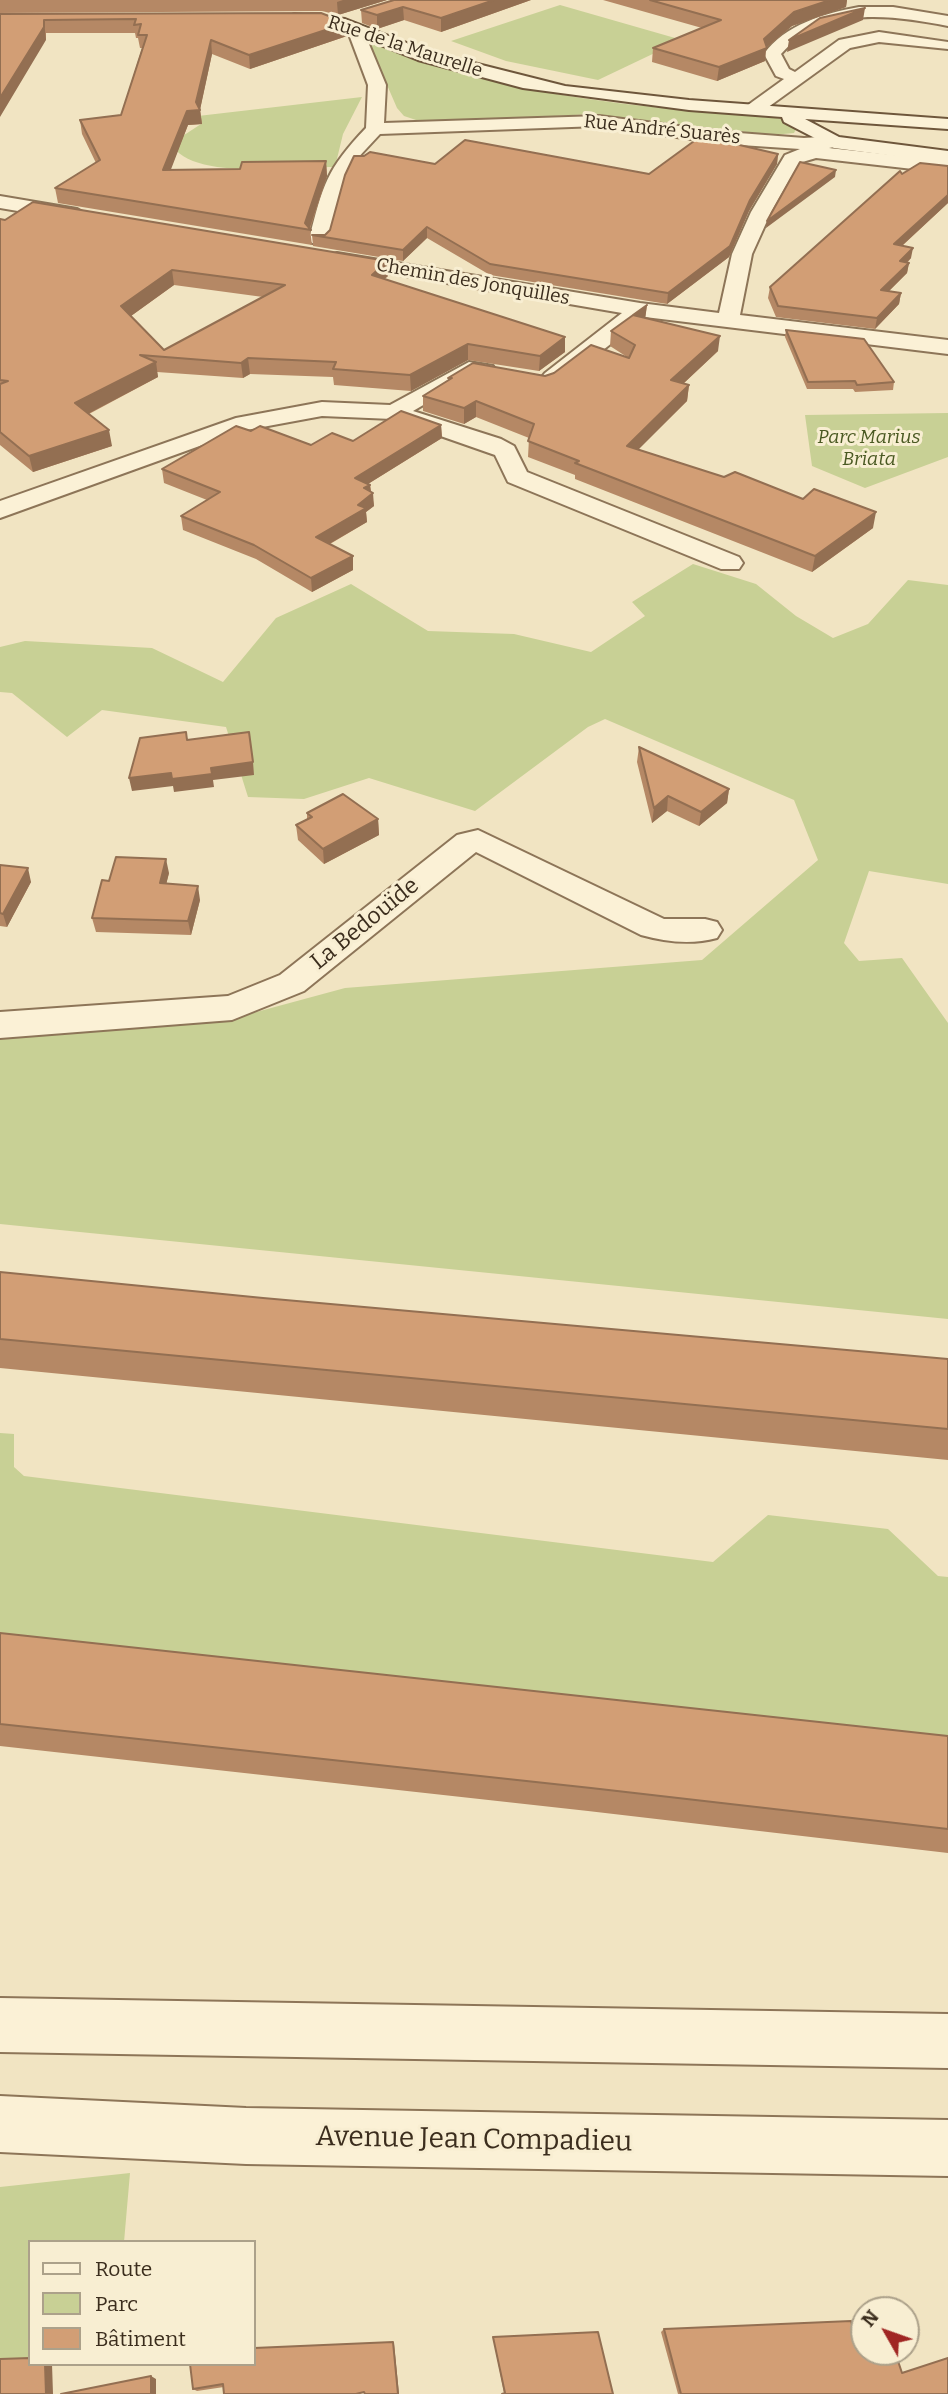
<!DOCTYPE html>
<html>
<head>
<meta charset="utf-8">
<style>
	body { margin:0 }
	#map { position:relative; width:948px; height:2394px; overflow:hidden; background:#f1e4c2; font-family:Bitter,serif }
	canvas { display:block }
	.legend { position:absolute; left:28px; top:2240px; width:228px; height:126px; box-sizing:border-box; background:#f8eed2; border:2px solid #aca18a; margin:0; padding:9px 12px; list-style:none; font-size:21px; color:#3b2d1d }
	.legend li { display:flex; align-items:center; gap:14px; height:35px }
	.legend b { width:35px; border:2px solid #aca18a }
	.north { position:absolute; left:850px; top:2296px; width:70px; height:70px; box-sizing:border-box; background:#f8eed2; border:2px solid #aca18a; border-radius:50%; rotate:310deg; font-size:19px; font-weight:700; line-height:28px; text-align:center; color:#3b2d1d }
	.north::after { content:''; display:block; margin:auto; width:24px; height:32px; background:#a02623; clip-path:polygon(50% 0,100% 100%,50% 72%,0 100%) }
</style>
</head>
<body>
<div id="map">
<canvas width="948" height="2394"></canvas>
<ul class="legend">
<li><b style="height:9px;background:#fbf1d6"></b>Route</li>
<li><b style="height:19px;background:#c8d095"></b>Parc</li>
<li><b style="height:19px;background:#d29e75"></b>Bâtiment</li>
</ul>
<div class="north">N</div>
</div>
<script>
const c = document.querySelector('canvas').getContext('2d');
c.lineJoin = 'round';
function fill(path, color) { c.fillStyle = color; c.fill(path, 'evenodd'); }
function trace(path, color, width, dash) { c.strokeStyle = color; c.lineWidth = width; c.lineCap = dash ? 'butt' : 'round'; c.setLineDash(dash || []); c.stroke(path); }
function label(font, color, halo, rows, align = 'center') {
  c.font = font + ' Bitter,serif'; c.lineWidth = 6; c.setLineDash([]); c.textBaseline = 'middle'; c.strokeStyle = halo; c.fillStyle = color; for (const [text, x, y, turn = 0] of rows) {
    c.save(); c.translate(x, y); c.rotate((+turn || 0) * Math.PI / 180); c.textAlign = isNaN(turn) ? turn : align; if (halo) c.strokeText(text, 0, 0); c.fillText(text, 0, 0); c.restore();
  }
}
fill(new Path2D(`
	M 560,5 L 682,40 L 598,80 L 506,61 L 451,41 Z
	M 368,41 C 505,97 631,106 776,118 L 788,121 L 796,129 L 794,133 L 773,135 L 591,114 L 425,123 L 404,116 L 397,108 Z
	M 362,97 L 343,134 L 335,167 C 300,167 185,181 172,143 L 201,124 L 198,116 Z
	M 948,413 L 948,457 L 865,488 L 812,466 L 805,415 Z
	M 693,564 L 756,584 L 796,616 L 833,638 L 868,624 L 908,580 L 948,585 L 948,884 L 869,871 L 844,943 L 859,961 L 902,958 L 948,1023 L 948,1319 L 0,1224 L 0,1036 L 249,1014 L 345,988 L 702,960 L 818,860 L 794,800 L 605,719 L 588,727 L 475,811 L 369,778 L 304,799 L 248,797 L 226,727 L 102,710 L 67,737 L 12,693 L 0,692 L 0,647 L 25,641 L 152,648 L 223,682 L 276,618 L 351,584 L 428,631 L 514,634 L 591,652 L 645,616 L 632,602 Z
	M 0,1433 L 14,1434 L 14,1467 L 24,1476 L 713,1562 L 768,1515 L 888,1529 L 938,1576 L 948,1577 L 948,1740 L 0,1640 Z
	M 130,2173 L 124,2242 L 30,2242 L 30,2361 L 0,2362 L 0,2187 Z`), '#c8d095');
const street = new Path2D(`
	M 859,7 L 893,7 L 948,16 L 948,26 C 892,15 824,5 781,54 L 789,69 L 795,72 L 839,40 L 879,32 L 948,42 L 948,49 L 879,42 L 850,48 L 760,113 L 748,113 L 745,109 L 748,105 L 784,79 L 776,76 L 764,54 C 784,25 825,13 859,7 Z
	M 359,25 L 367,30 L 366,37 L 386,85 L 384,123 L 599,116 L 726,132 L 804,138 L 834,136 L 843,142 L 841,146 L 829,148 L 948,161 L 948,173 L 816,158 L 799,163 L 771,212 L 752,254 L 740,315 L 948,340 L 948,354 L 645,317 L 561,383 L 545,383 L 541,378 L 545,373 L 622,313 L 330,263 L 327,259 L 330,255 L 337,253 L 640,303 L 719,313 L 732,254 L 751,212 L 785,155 L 800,149 L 726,144 L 599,126 L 380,134 L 353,163 L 343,185 L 329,239 L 326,243 L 312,243 L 309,239 C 323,185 326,170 366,128 L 368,85 L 350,37 L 353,27 Z
	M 0,196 L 77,209 L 87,215 L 77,221 L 0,208 Z
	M 469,362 L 493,366 L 496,371 L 485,378 L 473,376 L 413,411 L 501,439 L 514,446 L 527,472 L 739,557 L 743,563 L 739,569 L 721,569 L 508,482 L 495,455 L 392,419 L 322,416 L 241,431 L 0,518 L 0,501 L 236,418 L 322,402 L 390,405 Z
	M 478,830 L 664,919 L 705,919 L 717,922 L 722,930 L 717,938 C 691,945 666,942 641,935 L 476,852 L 304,991 L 232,1020 L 0,1038 L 0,1012 L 228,996 L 280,975 L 457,835 Z
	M 0,1998 L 948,2014 L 948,2068 L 0,2052 Z
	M 0,2096 L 246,2108 L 948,2120 L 948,2176 L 246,2164 L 0,2152 Z`);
const secondary = new Path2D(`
	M 294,14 L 345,19 L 430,52 L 565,86 L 689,100 L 948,119 L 948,129 L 805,119 L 839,137 L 948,151 L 948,163 L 834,148 L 784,122 L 782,117 L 689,110 L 523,88 L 418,60 L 336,27 L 288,22 L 286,19 Z`);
trace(street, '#8d7558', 4);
trace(secondary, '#6e563b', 4);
fill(street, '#fbf1d6');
fill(secondary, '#fbf1d6');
fill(new Path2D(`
	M 0,0 L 387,0 L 338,15 L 322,11 L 0,13 Z
	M 531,0 L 441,32 L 404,20 L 377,29 L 362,23 L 361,10 Z
	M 603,0 L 847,0 L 846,7 L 792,26 L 766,48 L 765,61 L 717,81 L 652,62 L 653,48 L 702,28 Z
	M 321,13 L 347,36 L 250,69 L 212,54 L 200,109 L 202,124 L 188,125 L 170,170 L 240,169 L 326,161 L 327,176 L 310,229 L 312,245 L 58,203 L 55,188 L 96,163 L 82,134 L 80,120 L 121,115 L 142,48 L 140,48 L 138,38 L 136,38 L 135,33 L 46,33 L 46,40 L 0,14 Z
	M 778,154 L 777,164 L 749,211 L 729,257 L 667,304 L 490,275 L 427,238 L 403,261 L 313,246 L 312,235 L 325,235 L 435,164 L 649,174 Z
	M 948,166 L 948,203 L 902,246 L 911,258 L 907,263 L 909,263 L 907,273 L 889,291 L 901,293 L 899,304 L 875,329 L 776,317 L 768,298 L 770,287 L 902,174 Z
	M 0,219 L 387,261 L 388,276 L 384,279 L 565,352 L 539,371 L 468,360 L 411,391 L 334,385 L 333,377 L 250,374 L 243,378 L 157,372 L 158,377 L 89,414 L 112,446 L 33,472 L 0,445 ZM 174,285 L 263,297 L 164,350 L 131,316 Z
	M 647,305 L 645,318 L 718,351 L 683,384 L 689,385 L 687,401 L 638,449 L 873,528 L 812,572 L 575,479 L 575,475 L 528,457 L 529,438 L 476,417 L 464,424 L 423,411 L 423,396 L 448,380 L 448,378 L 545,376 L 627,357 L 610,346 L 611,331 Z
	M 786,330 L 894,382 L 893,390 L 855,392 L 853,389 L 807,389 L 785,337 Z
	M 441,425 L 442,438 L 368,484 L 370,485 L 374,506 L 366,512 L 367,522 L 330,544 L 353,570 L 312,592 L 256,559 L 183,530 L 181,516 L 207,500 L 164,483 L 162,469 L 251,431 L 311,445 L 353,441 Z
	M 639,747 L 729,789 L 727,803 L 699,826 L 667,811 L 652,823 L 637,762 Z
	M 307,813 L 378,819 L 379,835 L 324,864 L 298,840 L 296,825 L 307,819 Z
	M 0,865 L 31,882 L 7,927 L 0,926 Z
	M 169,873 L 166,884 L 200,900 L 191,935 L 96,932 L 92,918 L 109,881 Z
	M 0,1272 L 263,1298 L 948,1359 L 948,1460 L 0,1368 Z
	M 0,1633 L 948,1736 L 948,1853 L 588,1811 L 0,1746 Z
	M 664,2329 L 855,2335 L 902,2373 L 948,2394 L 678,2394 L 661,2332 Z
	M 493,2337 L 613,2394 L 504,2393 Z
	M 394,2344 L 224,2387 L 197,2391 L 193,2389 Z`), '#b58865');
fill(new Path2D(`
	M 343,0 L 387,0 L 338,15 L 337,2 Z
	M 494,0 L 531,0 L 441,32 L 441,18 Z
	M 830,0 L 847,0 L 846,7 L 792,26 L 766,48 L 765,61 L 717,81 L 719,67 L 764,39 L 794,12 Z
	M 403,7 L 404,20 L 377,29 L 377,15 Z
	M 865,8 L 863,20 L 787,52 L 789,40 Z
	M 44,20 L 46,40 L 0,117 L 0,98 Z
	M 347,23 L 347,36 L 250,69 L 249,55 Z
	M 211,40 L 212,54 L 200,110 L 202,124 L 188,125 L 165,185 L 163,170 L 187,111 L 196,102 Z
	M 778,154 L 777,164 L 749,211 L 729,257 L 667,304 L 668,293 L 750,200 Z
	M 326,161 L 327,176 L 309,230 L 305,223 Z
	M 836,170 L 835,177 L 766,228 L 767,221 Z
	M 948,195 L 948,203 L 893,254 L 894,244 Z
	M 427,227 L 427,238 L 403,261 L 403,250 Z
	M 913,248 L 911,258 L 898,271 L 900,261 Z
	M 387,261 L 388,276 L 373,290 L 372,275 Z
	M 909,263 L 907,273 L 879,301 L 881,290 Z
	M 172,270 L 174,285 L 124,321 L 121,306 Z
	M 901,293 L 899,304 L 875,329 L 877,318 Z
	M 647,305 L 645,320 L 633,315 Z
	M 720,336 L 718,351 L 670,396 L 671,380 Z
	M 565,337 L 565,352 L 539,371 L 540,356 Z
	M 468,344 L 468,360 L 411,391 L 410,375 Z
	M 248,358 L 250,374 L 243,378 L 241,363 Z
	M 156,362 L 158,377 L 78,419 L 75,403 Z
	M 689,385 L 687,401 L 626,462 L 627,446 Z
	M 476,401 L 476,417 L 464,424 L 464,408 Z
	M 441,425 L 442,438 L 355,492 L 355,478 Z
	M 109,430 L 112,446 L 33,472 L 29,456 Z
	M 370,485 L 371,495 L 373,493 L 374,506 L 366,512 L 367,522 L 317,551 L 316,537 L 358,505 L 364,488 Z
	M 876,512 L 873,528 L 812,572 L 815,556 Z
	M 353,556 L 353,570 L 312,592 L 311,578 Z
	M 253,762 L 254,775 L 213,780 L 214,787 L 174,792 L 173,786 L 132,791 L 129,778 Z
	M 729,789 L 727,803 L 699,826 L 701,812 Z
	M 668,796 L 667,811 L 652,823 L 654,808 Z
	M 378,819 L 379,835 L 324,864 L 323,849 Z
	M 166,859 L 169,873 L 163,897 L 160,883 Z
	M 28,868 L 31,882 L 7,927 L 3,914 Z
	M 198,886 L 200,900 L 191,935 L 188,921 Z
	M 393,2342 L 394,2344 L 399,2394 L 398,2394 Z
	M 45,2364 L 52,2364 L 53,2394 L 46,2394 Z
	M 151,2376 L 156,2379 L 156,2394 L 151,2394 Z`), '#936f52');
const building = new Path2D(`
	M 394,0 L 494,0 L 441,18 L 403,7 L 377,15 L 361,10 Z
	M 650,0 L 830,0 L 794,12 L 764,39 L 767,48 L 719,67 L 653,48 L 721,20 Z
	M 865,8 L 789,40 L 820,18 Z
	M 321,13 L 347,23 L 249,55 L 211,40 L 196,102 L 200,110 L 187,111 L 163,170 L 240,169 L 242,162 L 326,161 L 305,223 L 311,230 L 55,188 L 100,160 L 80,120 L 121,115 L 147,35 L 138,35 L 141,24 L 134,25 L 136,19 L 44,20 L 44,27 L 0,98 L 0,14 Z
	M 701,136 L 778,154 L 750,200 L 730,246 L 668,293 L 490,264 L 427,227 L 403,250 L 312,235 L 325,235 L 330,230 L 345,175 L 354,156 L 364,156 L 370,152 L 435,164 L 465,140 L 649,174 Z
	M 800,162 L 836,170 L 767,221 Z
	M 920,163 L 948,166 L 948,195 L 894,244 L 913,248 L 900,261 L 909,263 L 881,290 L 901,293 L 877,318 L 778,306 L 770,287 L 900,171 L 902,174 Z
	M 33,202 L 387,261 L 372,275 L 565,337 L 540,356 L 468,344 L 410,375 L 333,369 L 336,362 L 248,358 L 241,363 L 140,355 L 156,362 L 75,403 L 109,430 L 29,456 L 0,432 L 0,384 L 8,381 L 0,380 L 0,219 L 5,220 ZM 172,270 L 285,285 L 164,350 L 121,306 Z
	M 647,305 L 633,315 L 720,336 L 671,380 L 689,385 L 627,446 L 724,477 L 735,472 L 803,499 L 814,489 L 876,512 L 815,556 L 575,463 L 579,461 L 528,441 L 534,424 L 476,401 L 464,408 L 423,396 L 452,378 L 448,378 L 473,363 L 545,376 L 554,373 L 591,345 L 629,358 L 635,345 L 611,331 Z
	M 786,330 L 864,339 L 894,382 L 857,385 L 855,381 L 808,382 Z
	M 401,411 L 441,425 L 355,478 L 370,485 L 364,488 L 373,493 L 358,505 L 366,508 L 316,537 L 353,556 L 311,578 L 254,545 L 181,516 L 220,492 L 162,469 L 236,426 L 251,431 L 260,426 L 311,445 L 332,433 L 353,441 Z
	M 186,732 L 187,740 L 249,732 L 253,762 L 211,768 L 212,774 L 172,779 L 171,773 L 129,778 L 140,738 Z
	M 639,747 L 729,789 L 701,812 L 668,796 L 654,808 Z
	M 343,794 L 378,819 L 323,849 L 296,825 L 312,817 L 307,813 Z
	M 116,857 L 166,859 L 160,883 L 198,886 L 188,921 L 92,918 L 102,880 L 109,881 Z
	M 0,865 L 28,868 L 3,914 L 0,913 Z
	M 0,1272 L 263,1298 L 948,1359 L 948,1429 L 0,1339 Z
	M 0,1633 L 948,1736 L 948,1829 L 591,1788 L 0,1724 Z
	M 851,2321 L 855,2335 L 864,2333 L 864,2352 L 895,2352 L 902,2373 L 948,2358 L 948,2394 L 681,2394 L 664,2329 Z
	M 598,2332 L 613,2394 L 502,2394 L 505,2393 L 493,2337 Z
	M 393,2342 L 398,2394 L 365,2394 L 364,2392 L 356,2394 L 224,2394 L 223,2384 L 193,2389 L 190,2364 L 254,2364 L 254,2348 Z
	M 30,2358 L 30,2364 L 45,2364 L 46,2394 L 0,2394 L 0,2359 Z
	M 151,2376 L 151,2394 L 61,2394 Z`);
fill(building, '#d29e75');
trace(building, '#936f52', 2);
label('19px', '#3b2d1d', '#f8eed2', [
	["Rue de la Maurelle",405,47,18],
	["Rue André Suarès",662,130,6],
	["Chemin des Jonquilles",473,282,10]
]);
label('italic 19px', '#4a5922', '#f8eed2', [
	["Parc Marius",869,438],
	["Briata",869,460]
]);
label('23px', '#3b2d1d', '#f8eed2', [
	["La Bedouïde",365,924,-39]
]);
label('28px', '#3b2d1d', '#f8eed2', [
	["Avenue Jean Compadieu",474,2140,1]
]);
</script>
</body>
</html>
